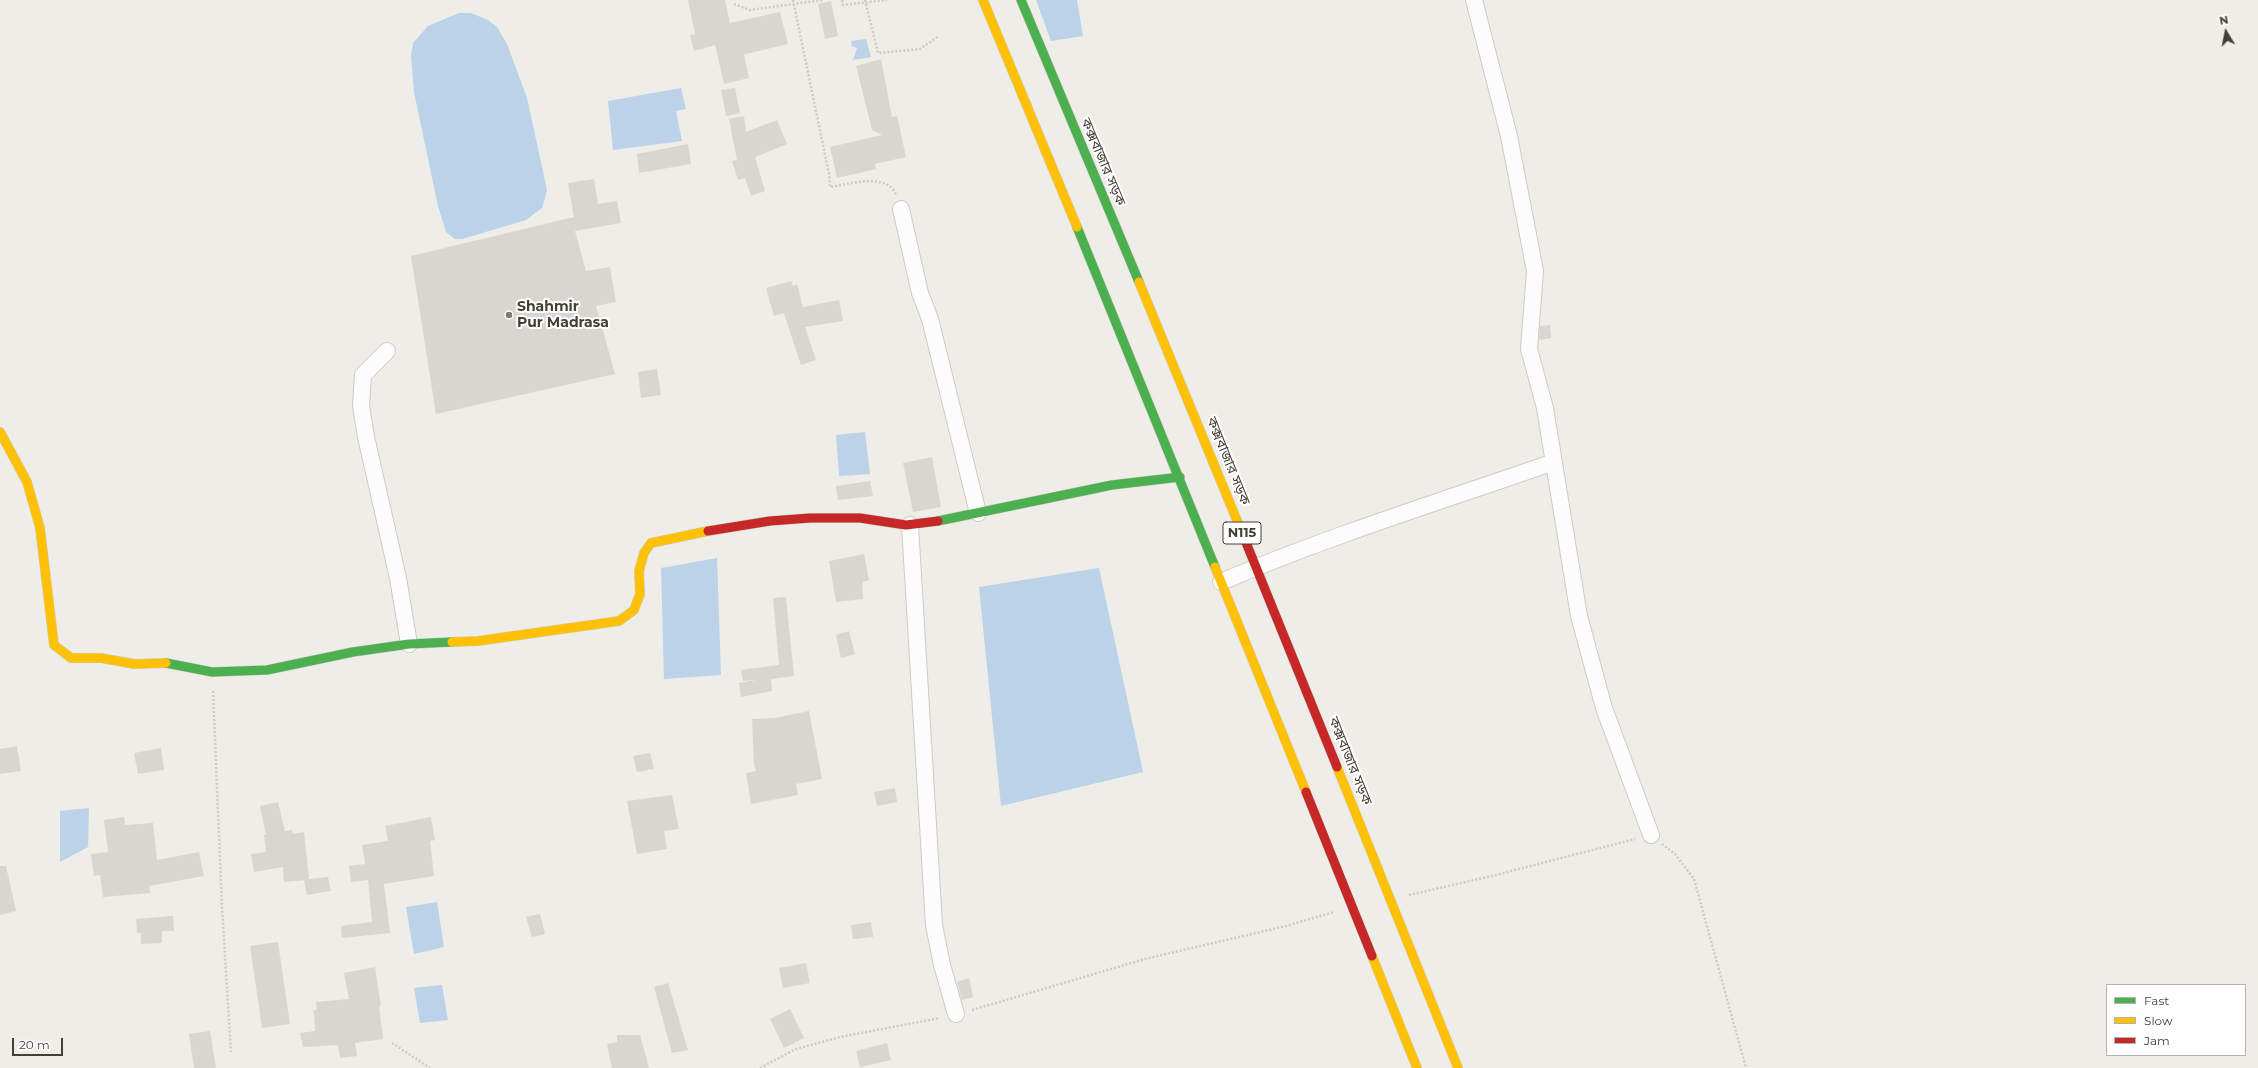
<!DOCTYPE html>
<html>
<head>
<meta charset="utf-8">
<style>
	body { margin:0 }
	#map { position:relative; width:2258px; height:1068px; overflow:hidden; background:#eeede8; font-family:Montserrat,sans-serif }
	canvas { display:block }
	.legend { position:absolute; left:2106px; top:984px; width:140px; height:72px; box-sizing:border-box; background:#fff; border:1px solid #b4b2ae; margin:0; padding:5px 7px; list-style:none; font-size:12px; color:#433f35 }
	.legend li { display:flex; align-items:center; gap:8px; height:20px }
	.legend b { width:20px; border:1px solid #b4b2ae }
	.north { position:absolute; left:2206px; top:12px; width:40px; height:40px; -webkit-text-stroke:3px #fff; paint-order:stroke; rotate:350deg; font-size:11px; font-weight:700; line-height:16px; text-align:center; color:#433f35 }
	.north::after { content:''; display:block; margin:auto; width:14px; height:18px; background:#433f35; clip-path:polygon(50% 0,100% 100%,50% 72%,0 100%) }
	.scale { position:absolute; left:12px; top:1038px; width:51px; height:18px; box-sizing:border-box; border:2px solid #433f35; border-top:0; padding-left:5px; font-size:12px; line-height:14px; white-space:nowrap; color:#433f35; -webkit-text-stroke:3px #fff; paint-order:stroke }
</style>
</head>
<body>
<div id="map">
<canvas width="2258" height="1068"></canvas>
<ul class="legend">
<li><b style="height:5px;background:#4caf50"></b>Fast</li>
<li><b style="height:5px;background:#ffc107"></b>Slow</li>
<li><b style="height:5px;background:#c62828"></b>Jam</li>
</ul>
<div class="north">N</div>
<div class="scale">20 m</div>
</div>
<script>
const c = document.querySelector('canvas').getContext('2d');
c.lineJoin = 'round';
function fill(path, color) { c.fillStyle = color; c.fill(path, 'evenodd'); }
function trace(path, color, width, dash) { c.strokeStyle = color; c.lineWidth = width; c.lineCap = dash ? 'butt' : 'round'; c.setLineDash(dash || []); c.stroke(path); }
function label(font, color, halo, rows, align = 'center') {
  c.font = font + ' Montserrat,"Noto Sans Bengali",sans-serif'; c.lineWidth = 4; c.setLineDash([]); c.textBaseline = 'middle'; c.strokeStyle = halo; c.fillStyle = color; for (const [text, x, y, turn = 0] of rows) {
    c.save(); c.translate(x, y); c.rotate((+turn || 0) * Math.PI / 180); c.textAlign = isNaN(turn) ? turn : align; if (halo) c.strokeText(text, 0, 0); c.fillText(text, 0, 0); c.restore();
  }
}
fill(new Path2D(`
	M 1036,0 L 1077,0 L 1083,36 L 1051,41 Z
	M 459,13 L 471,13 L 488,20 L 497,27 L 507,44 L 527,98 L 547,190 L 542,208 L 526,220 L 462,239 L 455,239 L 446,232 L 438,206 L 414,92 L 411,56 L 413,43 L 428,26 Z
	M 866,39 L 871,57 L 853,60 L 857,48 L 852,46 L 851,41 Z
	M 681,88 L 686,109 L 676,111 L 682,141 L 613,150 L 608,101 Z
	M 865,432 L 870,474 L 839,476 L 836,435 Z
	M 717,558 L 721,675 L 664,679 L 661,568 Z
	M 1099,568 L 1143,772 L 1001,806 L 979,587 Z
	M 89,808 L 88,847 L 60,862 L 60,811 Z
	M 437,902 L 444,947 L 414,954 L 406,907 Z
	M 442,985 L 448,1020 L 420,1023 L 414,988 Z`), '#bbd2e9');
fill(new Path2D(`
	M 688,0 L 725,0 L 730,23 L 780,12 L 788,44 L 746,54 L 744,55 L 749,78 L 724,84 L 715,45 L 694,51 L 690,35 L 695,34 Z
	M 831,1 L 838,36 L 825,39 L 818,4 Z
	M 881,59 L 892,117 L 897,116 L 906,157 L 875,164 L 876,169 L 837,178 L 830,147 L 882,135 L 872,130 L 856,66 Z
	M 735,88 L 740,113 L 726,116 L 721,90 Z
	M 744,116 L 746,132 L 777,120 L 787,144 L 755,157 L 765,191 L 751,196 L 745,178 L 738,180 L 732,161 L 737,160 L 729,119 Z
	M 688,144 L 691,164 L 639,173 L 637,154 Z
	M 594,179 L 598,204 L 617,201 L 621,223 L 575,231 L 586,271 L 610,267 L 616,302 L 596,306 L 615,374 L 436,414 L 411,256 L 574,217 L 568,183 Z
	M 791,281 L 793,286 L 797,284 L 803,307 L 839,300 L 843,321 L 805,327 L 816,360 L 801,365 L 784,313 L 774,316 L 766,288 Z
	M 1550,325 L 1551,338 L 1539,340 L 1540,326 Z
	M 657,369 L 661,395 L 641,398 L 638,372 Z
	M 932,457 L 941,507 L 913,512 L 903,463 Z
	M 870,481 L 873,496 L 838,500 L 836,486 Z
	M 864,554 L 869,580 L 862,582 L 863,599 L 836,602 L 829,561 Z
	M 786,597 L 794,676 L 771,679 L 772,691 L 741,697 L 739,683 L 756,680 L 743,681 L 741,670 L 779,665 L 773,598 Z
	M 849,631 L 855,654 L 841,658 L 836,635 Z
	M 809,711 L 822,779 L 796,784 L 798,795 L 751,804 L 746,773 L 756,771 L 754,765 L 752,719 L 775,718 Z
	M 17,746 L 21,771 L 0,774 L 0,749 Z
	M 161,748 L 164,770 L 138,774 L 134,753 Z
	M 650,753 L 654,769 L 637,772 L 633,756 Z
	M 895,788 L 897,802 L 877,806 L 874,792 Z
	M 672,795 L 679,829 L 664,831 L 667,849 L 637,854 L 627,801 Z
	M 278,802 L 285,831 L 292,830 L 293,834 L 304,832 L 309,879 L 328,877 L 331,891 L 307,895 L 304,880 L 306,880 L 284,882 L 283,867 L 254,872 L 251,854 L 266,852 L 264,835 L 266,835 L 260,806 Z
	M 124,817 L 125,825 L 153,823 L 157,860 L 199,852 L 204,876 L 149,886 L 150,893 L 103,897 L 100,875 L 94,876 L 91,854 L 108,852 L 104,820 Z
	M 431,817 L 435,840 L 430,841 L 434,876 L 384,884 L 390,933 L 342,938 L 341,926 L 372,922 L 368,880 L 351,882 L 349,866 L 365,864 L 362,845 L 388,841 L 385,826 Z
	M 0,866 L 6,866 L 16,911 L 0,915 Z
	M 540,914 L 545,934 L 532,937 L 526,917 Z
	M 173,916 L 174,931 L 162,931 L 162,943 L 141,944 L 141,933 L 137,933 L 136,919 Z
	M 871,922 L 873,937 L 853,939 L 851,925 Z
	M 278,942 L 290,1024 L 262,1028 L 250,946 Z
	M 806,963 L 810,983 L 783,988 L 779,968 Z
	M 375,967 L 381,1006 L 379,1006 L 383,1039 L 355,1043 L 357,1056 L 340,1058 L 338,1045 L 303,1047 L 300,1033 L 315,1031 L 314,1010 L 317,1010 L 316,1002 L 349,999 L 344,973 Z
	M 969,978 L 973,997 L 962,1000 L 957,982 Z
	M 668,983 L 688,1050 L 672,1053 L 654,987 Z
	M 790,1009 L 804,1038 L 784,1048 L 770,1019 Z
	M 210,1031 L 216,1068 L 194,1068 L 189,1034 Z
	M 617,1035 L 640,1035 L 649,1068 L 612,1068 L 607,1044 L 617,1042 Z
	M 887,1043 L 891,1060 L 860,1067 L 856,1051 Z`), '#d8d6d0');
const street = new Path2D(`
	M 1474,0 L 1509,136 L 1535,271 L 1529,349 L 1545,408 L 1579,616 L 1604,708 L 1651,835
	M 901,209 L 920,293 L 930,319 L 978,513
	M 387,351 L 363,375 L 361,406 L 366,437 L 398,578 L 409,644
	M 910,525 L 934,925 L 942,965 L 956,1014
	M 1221,582 C 1329,536 1442,501 1554,462`);
const fast = new Path2D(`
	M 1021,0 L 1139,282
	M 1077,227 L 1215,567
	M 938,521 L 1112,485 L 1180,477
	M 166,663 L 212,672 L 267,670 L 353,652 L 409,644 L 452,642`);
const slow = new Path2D(`
	M 983,0 L 1077,227
	M 1139,282 L 1245,540
	M 0,432 L 27,482 L 40,528 L 54,645 L 71,658 L 101,658 L 134,664 L 166,663
	M 1215,567 L 1306,792
	M 452,642 L 478,641 L 619,621 L 634,610 L 640,594 L 639,571 L 644,553 L 651,543 L 708,531
	M 1337,767 L 1458,1068
	M 1372,956 L 1417,1068`);
const jam = new Path2D(`
	M 708,531 L 770,521 L 810,518 L 860,518 L 906,525 L 938,521
	M 1245,540 L 1337,767
	M 1306,792 L 1372,956`);
trace(street, '#cccbc6', 18);
trace(fast, '#cccac0', 10);
trace(slow, '#cccac0', 10);
trace(jam, '#cccac0', 10);
trace(new Path2D(`
	M 793,0 L 829,174 L 830,187 C 849,184 888,172 896,195
	M 842,0 L 843,5 L 887,0
	M 865,0 L 878,53 L 920,49 L 939,36
	M 734,4 L 750,10 L 823,0
	M 213,691 L 222,907 L 231,1052
	M 1662,844 L 1675,854 L 1694,879 L 1746,1068
	M 1409,895 L 1496,875 L 1635,839
	M 972,1010 L 1145,959 L 1286,926 L 1334,912
	M 392,1043 L 430,1068
	M 760,1068 L 796,1049 L 840,1037 L 940,1018`), '#cccbc6', 2.5, [2, 2]);
trace(street, '#fcfcfc', 16);
trace(fast, '#4caf50', 9);
trace(slow, '#ffc107', 9);
trace(jam, '#c62828', 9);
for (const [x, y, r, color] of [
	[509,315,4,"#7f7c74"]
]) { const dot = new Path2D(); dot.arc(x, y, r, 0, 2 * Math.PI); c.fillStyle = color; c.fill(dot); trace(dot, '#fff', 1.5); }
for (const [x, y, w] of [
	[1242,533,38]
]) { const box = new Path2D(); box.roundRect(x - w / 2, y - 11, w, 22, 3); c.fillStyle = '#fff'; c.fill(box); trace(box, '#433f35', 1); }
label('bold 13px', '#433f35', null, [
	["N115",1242,533]
]);
label('14px', '#433f35', '#fff', [
	["কক্সবাজার সড়ক",1103,162,67],
	["কক্সবাজার সড়ক",1228,461,68],
	["কক্সবাজার সড়ক",1350,761,68]
]);
label('bold 14px', '#433f35', '#fff', [
	["Shahmir",517,307],
	["Pur Madrasa",517,323]
], 'left');
</script>
</body>
</html>
